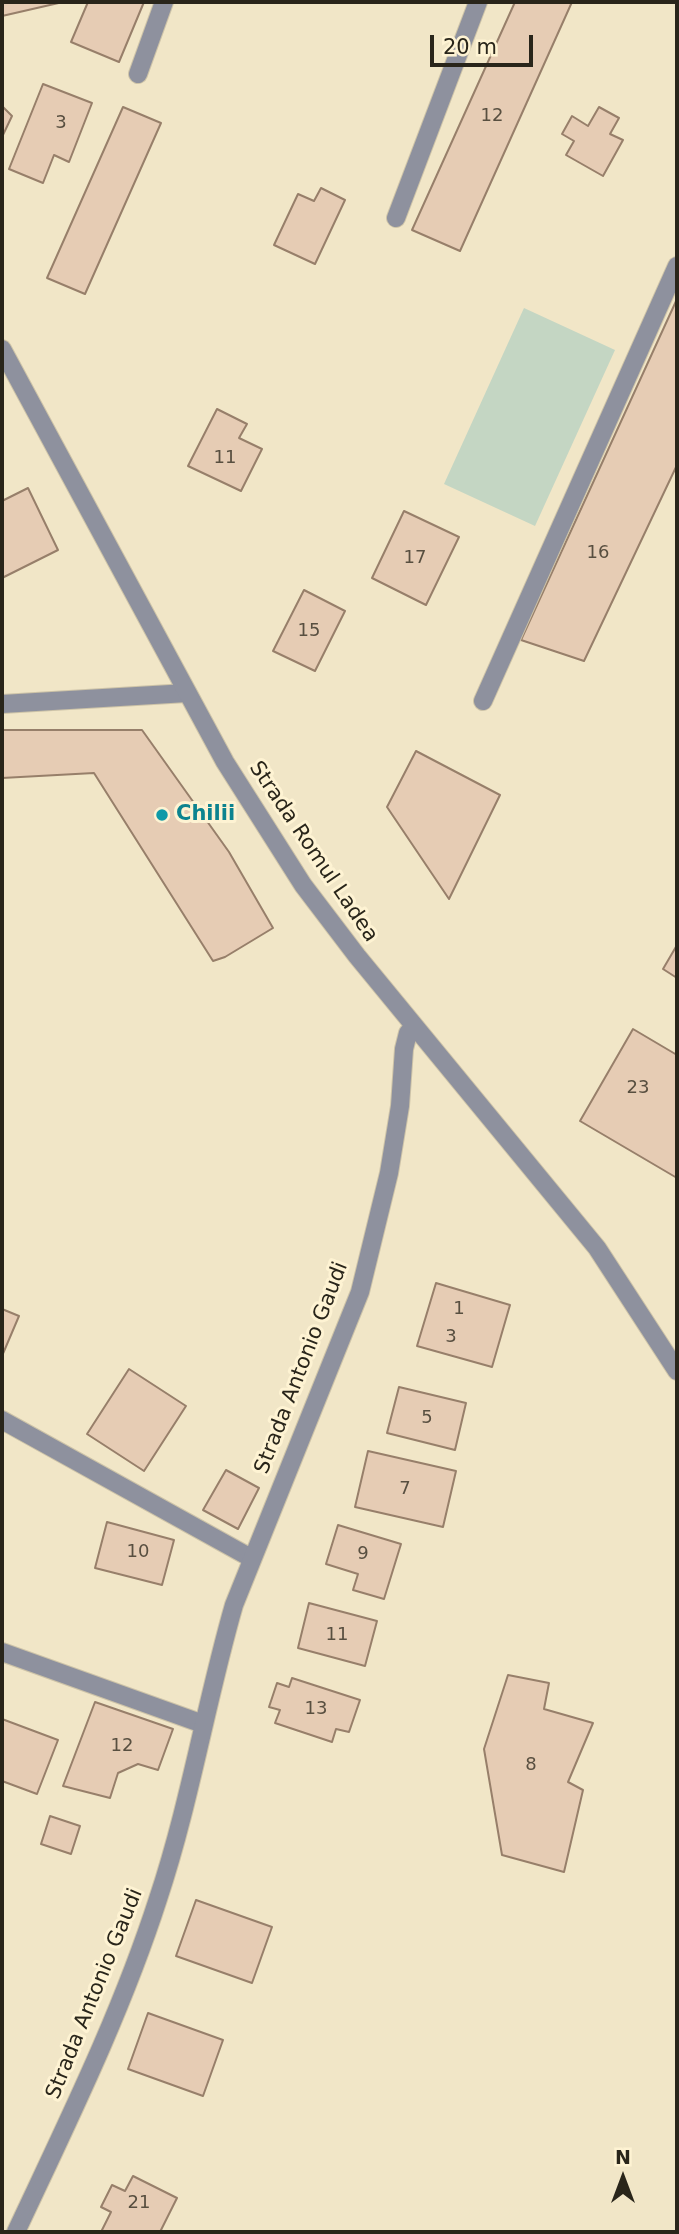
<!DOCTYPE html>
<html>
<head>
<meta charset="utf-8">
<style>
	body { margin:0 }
	#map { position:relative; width:679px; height:2234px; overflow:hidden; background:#f1e6c7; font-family:"DejaVu Sans",sans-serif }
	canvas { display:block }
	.frame { position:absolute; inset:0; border:4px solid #29251a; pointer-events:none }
	.north { position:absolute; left:588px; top:2143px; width:70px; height:70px; -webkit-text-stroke:5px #fef3d3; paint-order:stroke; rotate:0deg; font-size:19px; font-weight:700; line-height:28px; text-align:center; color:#29251a }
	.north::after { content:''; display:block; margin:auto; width:24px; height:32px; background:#29251a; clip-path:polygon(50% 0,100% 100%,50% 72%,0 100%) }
	.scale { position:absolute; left:430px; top:35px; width:103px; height:32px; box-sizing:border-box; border:4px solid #29251a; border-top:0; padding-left:9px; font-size:21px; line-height:24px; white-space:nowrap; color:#29251a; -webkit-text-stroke:5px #fef3d3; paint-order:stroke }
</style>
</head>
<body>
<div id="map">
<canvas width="679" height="2234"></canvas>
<div class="frame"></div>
<div class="north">N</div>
<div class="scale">20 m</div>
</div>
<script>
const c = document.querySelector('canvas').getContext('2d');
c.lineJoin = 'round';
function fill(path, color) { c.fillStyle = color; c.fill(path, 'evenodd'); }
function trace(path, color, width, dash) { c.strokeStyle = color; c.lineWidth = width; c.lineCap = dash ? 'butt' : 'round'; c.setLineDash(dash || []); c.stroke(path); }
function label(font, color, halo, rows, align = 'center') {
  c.font = font + ' "DejaVu Sans",sans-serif'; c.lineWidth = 6; c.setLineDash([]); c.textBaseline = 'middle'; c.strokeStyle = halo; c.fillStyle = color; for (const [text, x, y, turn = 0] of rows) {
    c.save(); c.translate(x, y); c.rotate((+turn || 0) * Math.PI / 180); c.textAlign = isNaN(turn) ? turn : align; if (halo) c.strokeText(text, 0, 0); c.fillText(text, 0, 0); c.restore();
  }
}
fill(new Path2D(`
	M 524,308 L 615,350 L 535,526 L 444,484 Z`), '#c4d6c3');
const building = new Path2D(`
	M 2,2 L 63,2 L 2,16 Z
	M 88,2 L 144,2 L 119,62 L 71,42 Z
	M 515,2 L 572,2 L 460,251 L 412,230 Z
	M 43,84 L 92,103 L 69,162 L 54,155 L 43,183 L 9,169 Z
	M 2,106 L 12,116 L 2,137 Z
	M 123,107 L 161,123 L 85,294 L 47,278 Z
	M 599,107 L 619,118 L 610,134 L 623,140 L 603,176 L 566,155 L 574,141 L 562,134 L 572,116 L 588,126 Z
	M 321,188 L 345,200 L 315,264 L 274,245 L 298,194 L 314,201 Z
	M 677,299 L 677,465 L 584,661 L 521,640 Z
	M 217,409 L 247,424 L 239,438 L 262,449 L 241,491 L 188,466 Z
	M 28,488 L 58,550 L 2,578 L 2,501 Z
	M 404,511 L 459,537 L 426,605 L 372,578 Z
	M 304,590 L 345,611 L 315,671 L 273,651 Z
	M 2,730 L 142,730 L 229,852 L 273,928 L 225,957 L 213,961 L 94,773 L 2,778 Z
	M 416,751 L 500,795 L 449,899 L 387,807 Z
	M 677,945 L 677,978 L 663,969 Z
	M 633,1029 L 677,1055 L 677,1178 L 580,1121 Z
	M 436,1283 L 510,1305 L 492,1367 L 417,1346 Z
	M 2,1309 L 19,1316 L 2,1356 Z
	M 129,1369 L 186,1406 L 144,1471 L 87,1434 Z
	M 399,1387 L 466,1403 L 455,1450 L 387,1433 Z
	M 368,1451 L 456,1471 L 443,1527 L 355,1507 Z
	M 226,1470 L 259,1488 L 238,1529 L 203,1510 Z
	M 107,1522 L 174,1540 L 162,1585 L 95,1568 Z
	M 338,1525 L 401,1544 L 384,1599 L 353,1590 L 358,1574 L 326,1564 Z
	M 309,1603 L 377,1621 L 365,1666 L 298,1648 Z
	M 508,1675 L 549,1683 L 544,1709 L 593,1723 L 568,1782 L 583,1790 L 564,1872 L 502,1855 L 484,1749 Z
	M 292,1678 L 360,1700 L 349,1732 L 336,1729 L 332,1742 L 275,1723 L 280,1710 L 269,1707 L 277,1683 L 289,1687 Z
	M 95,1702 L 173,1729 L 158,1770 L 138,1764 L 118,1773 L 110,1798 L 63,1786 Z
	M 2,1719 L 58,1740 L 37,1794 L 2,1781 Z
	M 50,1816 L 80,1826 L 71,1854 L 41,1844 Z
	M 196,1900 L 272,1927 L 252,1983 L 176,1956 Z
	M 148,2013 L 223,2040 L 203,2096 L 128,2069 Z
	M 133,2176 L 177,2198 L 160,2232 L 101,2232 L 111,2212 L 101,2207 L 112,2185 L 125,2191 Z`);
fill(building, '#e6ccb4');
trace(building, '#977f6a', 2);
const lane = new Path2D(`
	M 138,74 L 164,2
	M 2,704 L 187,693
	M 2,1420 L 251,1558
	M 2,1652 L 203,1724`);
const street = new Path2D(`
	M 396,218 L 478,2
	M 2,349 L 225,762 L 303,885 L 357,956 L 597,1248 L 677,1371
	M 483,701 L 677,266
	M 16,2232 C 67,2123 121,2014 158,1899 C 190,1803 206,1702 234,1605 L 360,1292 L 389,1173 L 400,1106 L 404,1049 L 408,1033 L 414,1026`);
trace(lane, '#cdc3a8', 20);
trace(street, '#cdc3a8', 20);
trace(lane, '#8e919e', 18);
trace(street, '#8e919e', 18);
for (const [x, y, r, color] of [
	[162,815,7,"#0f9aa8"]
]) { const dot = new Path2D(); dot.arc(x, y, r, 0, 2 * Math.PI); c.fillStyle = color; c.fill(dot); trace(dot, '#fef3d3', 2.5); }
label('18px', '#584f40', null, [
	["12",492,116],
	["3",61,123],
	["11",225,458],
	["16",598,553],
	["17",415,558],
	["15",309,631],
	["23",638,1088],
	["1",459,1309],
	["3",451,1337],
	["5",427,1418],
	["7",405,1489],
	["10",138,1552],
	["9",363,1554],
	["11",337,1635],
	["13",316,1709],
	["12",122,1746],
	["8",531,1765],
	["21",139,2203]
]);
label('bold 21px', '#0d838f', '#fef3d3', [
	["Chilii",176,815]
], 'left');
label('21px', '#29251a', '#fef3d3', [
	["Strada Romul Ladea",313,852,56],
	["Strada Antonio Gaudi",302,1368,-69],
	["Strada Antonio Gaudi",95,1994,-68]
]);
</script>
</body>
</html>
